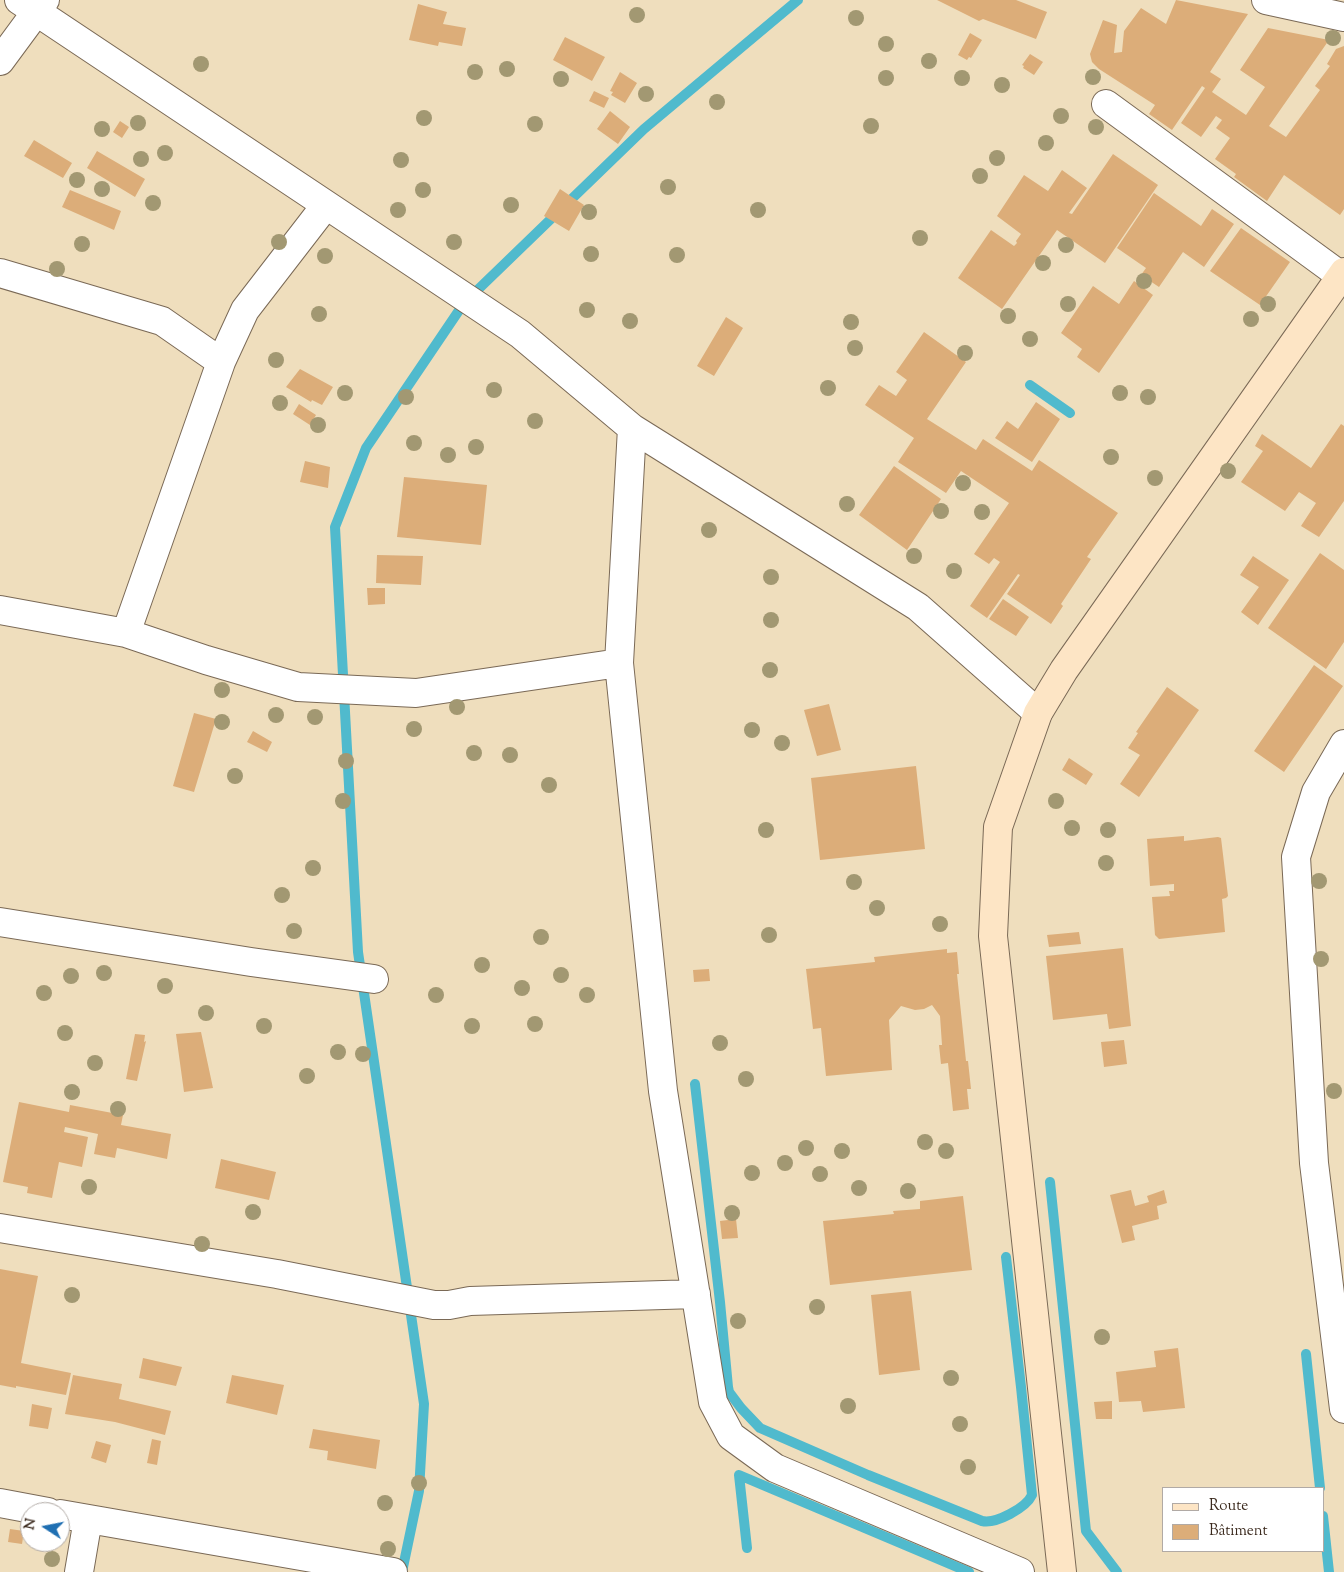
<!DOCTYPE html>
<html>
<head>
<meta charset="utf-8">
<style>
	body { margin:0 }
	#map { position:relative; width:1344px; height:1572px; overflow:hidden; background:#efdebd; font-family:"Sorts Mill Goudy",serif }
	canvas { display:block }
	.legend { position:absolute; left:1162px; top:1487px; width:162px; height:65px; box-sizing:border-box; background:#fff; border:1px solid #b1aaa5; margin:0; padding:6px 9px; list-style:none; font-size:15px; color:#3b2a1e }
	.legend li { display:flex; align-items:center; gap:10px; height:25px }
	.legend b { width:25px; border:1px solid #b1aaa5 }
	.north { position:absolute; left:20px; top:1502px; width:50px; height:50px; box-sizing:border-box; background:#fff; border:1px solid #b1aaa5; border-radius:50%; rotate:281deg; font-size:14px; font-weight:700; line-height:20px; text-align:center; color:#3b2a1e }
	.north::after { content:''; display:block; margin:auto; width:18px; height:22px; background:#1f6fb2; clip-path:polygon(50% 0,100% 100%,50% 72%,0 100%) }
</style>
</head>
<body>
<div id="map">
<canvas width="1344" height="1572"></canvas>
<ul class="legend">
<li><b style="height:6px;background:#fde5c5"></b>Route</li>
<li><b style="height:14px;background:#dcad79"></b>Bâtiment</li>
</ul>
<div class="north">N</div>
</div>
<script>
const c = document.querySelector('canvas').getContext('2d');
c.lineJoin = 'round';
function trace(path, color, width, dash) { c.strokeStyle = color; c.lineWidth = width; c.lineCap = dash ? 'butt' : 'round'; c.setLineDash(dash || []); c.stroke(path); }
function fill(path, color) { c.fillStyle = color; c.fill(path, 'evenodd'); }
trace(new Path2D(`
	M 1030,385 L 1070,413
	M 695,1084 L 720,1302 L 728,1387 L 729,1392 L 741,1408 L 760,1428 L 868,1475 L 982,1521 C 996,1524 1026,1508 1032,1495 L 1021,1387 L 1006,1257
	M 1050,1182 L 1086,1531 L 1117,1572
	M 1306,1354 L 1320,1488
	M 1323,1516 L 1329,1572
	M 747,1548 L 739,1475 L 969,1572
	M 402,1572 L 419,1491 L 424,1404 L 358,952 L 335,527 L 366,448 L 464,303 L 644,129 L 798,0`), '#50bacd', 10);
fill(new Path2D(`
	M 937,0 L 1016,0 L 1047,12 L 1036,39 L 983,19 L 979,21 Z
	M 1176,0 L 1248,14 L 1210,72 L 1221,79 L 1212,92 L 1246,115 L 1265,87 L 1240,70 L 1268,28 L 1329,40 L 1269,126 L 1286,137 L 1320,90 L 1315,86 L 1330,66 L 1327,64 L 1336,49 L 1344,46 L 1344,209 L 1340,215 L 1284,175 L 1267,201 L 1234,177 L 1236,174 L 1215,159 L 1230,138 L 1216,128 L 1222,120 L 1216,116 L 1201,137 L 1181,123 L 1205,88 L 1202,86 L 1172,130 L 1149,114 L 1155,105 L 1099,69 L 1092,62 L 1090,54 L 1103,20 L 1117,25 L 1114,53 L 1122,52 L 1124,31 L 1141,8 L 1166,24 Z
	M 418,4 L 447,12 L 443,24 L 466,28 L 462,46 L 439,42 L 438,46 L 409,40 Z
	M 970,33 L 982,40 L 971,58 L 969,57 L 967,60 L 958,55 Z
	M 565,37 L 605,57 L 592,81 L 553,60 Z
	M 1030,54 L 1043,62 L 1034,75 L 1023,68 L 1024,66 L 1022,65 Z
	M 620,72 L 637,83 L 625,103 L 611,95 L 613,92 L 610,91 Z
	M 594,91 L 609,98 L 604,108 L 589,101 Z
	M 610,111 L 630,127 L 618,144 L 597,129 Z
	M 120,121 L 129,127 L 122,138 L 113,132 Z
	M 34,140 L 72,163 L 63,178 L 24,156 Z
	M 97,151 L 145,179 L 135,197 L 87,168 Z
	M 1113,154 L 1158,185 L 1105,263 L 1057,230 L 1002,309 L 958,278 L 991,230 L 1014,246 L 1017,243 L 1016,241 L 1021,234 L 997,216 L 1024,175 L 1048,191 L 1062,170 L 1087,188 L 1069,213 L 1072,214 Z
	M 560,189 L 584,205 L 569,231 L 544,216 Z
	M 70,190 L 121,211 L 114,230 L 62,207 Z
	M 1154,193 L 1201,226 L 1212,209 L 1234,224 L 1204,267 L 1183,252 L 1159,287 L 1141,275 L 1146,268 L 1117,248 Z
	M 1241,228 L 1290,262 L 1260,305 L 1210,271 Z
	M 1134,281 L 1153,295 L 1099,373 L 1077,357 L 1082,349 L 1061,333 L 1093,286 L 1119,304 Z
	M 726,317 L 743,328 L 714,376 L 697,366 Z
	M 924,332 L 966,362 L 927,419 L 976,450 L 983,439 L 1032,471 L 1039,460 L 1118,513 L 1087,557 L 1091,559 L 1061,604 L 1063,606 L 1051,624 L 1007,594 L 1020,575 L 1018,574 L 987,618 L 970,606 L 1000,562 L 994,558 L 989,564 L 974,554 L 1009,503 L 961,471 L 946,493 L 898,462 L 914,438 L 865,405 L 879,385 L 896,396 L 907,380 L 896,372 Z
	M 300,369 L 333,387 L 322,405 L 312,400 L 311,402 L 286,387 Z
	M 1036,402 L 1060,419 L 1032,462 L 995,438 L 1007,421 L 1018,429 Z
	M 299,404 L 316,415 L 310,425 L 293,414 Z
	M 1341,424 L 1344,426 L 1344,501 L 1319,537 L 1301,526 L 1316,503 L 1299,492 L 1285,511 L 1241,482 L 1263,451 L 1255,446 L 1262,434 L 1311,468 Z
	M 305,461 L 330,467 L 328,488 L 300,482 Z
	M 894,466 L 941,499 L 907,550 L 859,515 Z
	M 404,477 L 487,485 L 481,545 L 397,537 Z
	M 1320,553 L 1344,570 L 1344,642 L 1326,669 L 1268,628 Z
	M 377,555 L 423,556 L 421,585 L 376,583 Z
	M 1253,556 L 1289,580 L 1258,625 L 1241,612 L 1259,587 L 1240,575 Z
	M 367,588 L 385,588 L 385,604 L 368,605 Z
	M 1003,599 L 1029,617 L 1016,636 L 989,619 Z
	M 1314,665 L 1343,686 L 1284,772 L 1254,751 Z
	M 1167,687 L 1199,710 L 1139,797 L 1120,784 L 1140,755 L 1128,748 L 1138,733 L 1136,732 Z
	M 829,704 L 841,750 L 817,756 L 804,710 Z
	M 194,713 L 216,719 L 194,792 L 173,786 Z
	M 253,731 L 272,742 L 267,752 L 247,742 Z
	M 1069,758 L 1093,774 L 1086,785 L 1062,770 Z
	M 916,766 L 925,849 L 820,860 L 811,778 Z
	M 1184,836 L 1184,841 L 1218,837 L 1221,838 L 1228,896 L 1226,898 L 1222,899 L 1225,932 L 1159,939 L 1155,935 L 1152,897 L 1170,896 L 1169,891 L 1174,891 L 1174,884 L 1150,886 L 1147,839 Z
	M 1079,932 L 1081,944 L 1049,947 L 1047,935 Z
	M 1123,948 L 1131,1026 L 1109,1029 L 1107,1014 L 1053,1020 L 1046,956 Z
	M 947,949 L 947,953 L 957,952 L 959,974 L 957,974 L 966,1061 L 968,1061 L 971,1089 L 967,1089 L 969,1109 L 953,1111 L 948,1063 L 941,1064 L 939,1045 L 942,1045 L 940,1016 L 932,1005 L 924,1009 L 915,1010 L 901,1006 L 889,1020 L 892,1070 L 826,1076 L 821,1028 L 813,1029 L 806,969 L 875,962 L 874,957 Z
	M 709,969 L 710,981 L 694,982 L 693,970 Z
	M 201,1032 L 213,1088 L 184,1092 L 176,1034 Z
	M 135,1034 L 145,1035 L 144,1042 L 146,1041 L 137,1081 L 126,1079 Z
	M 1124,1040 L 1127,1064 L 1104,1067 L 1101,1042 Z
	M 19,1102 L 69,1112 L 70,1105 L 123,1115 L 121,1125 L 171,1134 L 167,1159 L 117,1148 L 115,1158 L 94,1154 L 98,1134 L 65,1127 L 64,1132 L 88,1137 L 82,1167 L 59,1162 L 52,1198 L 27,1193 L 28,1187 L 3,1182 Z
	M 221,1159 L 276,1172 L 269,1200 L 215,1188 Z
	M 1131,1190 L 1135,1206 L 1149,1202 L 1147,1196 L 1164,1190 L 1167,1203 L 1157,1206 L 1159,1219 L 1132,1226 L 1135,1240 L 1122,1243 L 1110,1195 Z
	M 963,1196 L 972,1270 L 830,1285 L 823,1221 L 894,1214 L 893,1211 L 920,1209 L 920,1201 Z
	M 736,1219 L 738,1238 L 722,1239 L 720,1221 Z
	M 0,1269 L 38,1276 L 21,1363 L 71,1373 L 66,1395 L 16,1386 L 16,1388 L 0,1385 Z
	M 911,1291 L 920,1370 L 879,1375 L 871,1295 Z
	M 1178,1348 L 1185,1408 L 1143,1412 L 1141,1401 L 1119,1402 L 1116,1372 L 1156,1367 L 1154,1351 Z
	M 143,1358 L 182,1367 L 176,1386 L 139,1378 Z
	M 73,1375 L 122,1384 L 119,1399 L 171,1411 L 165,1435 L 115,1422 L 65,1414 Z
	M 232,1375 L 284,1385 L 277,1415 L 226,1403 Z
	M 1112,1401 L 1112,1419 L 1096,1419 L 1094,1402 Z
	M 32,1404 L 52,1408 L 48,1429 L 29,1426 Z
	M 313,1429 L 380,1440 L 376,1469 L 327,1460 L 328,1451 L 309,1448 Z
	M 152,1439 L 161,1441 L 157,1465 L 147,1463 Z
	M 96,1441 L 111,1445 L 106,1463 L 91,1458 Z
	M 10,1529 L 24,1531 L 22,1544 L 8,1542 Z`), '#dcad79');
const minor = new Path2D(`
	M 19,0 L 520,334 L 632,428 L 918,607 L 1038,713
	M 1266,0 L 1344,17
	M 0,61 L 45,0
	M 1106,104 L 1341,276
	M 0,273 L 162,321 L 221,362
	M 632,428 L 619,663 L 663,1091 L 713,1402 L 731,1436 L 775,1468 L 1020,1572
	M 0,610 L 126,633 L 206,660 L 298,687 L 416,693 L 619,663
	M 126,633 L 221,362 L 245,310 L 326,205
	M 1344,744 L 1316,792 L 1296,857 L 1314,1163 L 1344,1409
	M 0,922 L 251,962 L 374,979
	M 0,1228 L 277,1274 L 434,1305 L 449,1305 L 470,1301 L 696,1294
	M 0,1503 L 48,1512
	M 60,1514 L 393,1572
	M 79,1572 L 88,1519`);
const secondary = new Path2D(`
	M 1062,1572 L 993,936 L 998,827 L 1038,713 L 1064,670 L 1344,272`);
trace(minor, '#7a6956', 30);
trace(secondary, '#7a6956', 30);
trace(minor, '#fff', 28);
trace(secondary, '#fde5c5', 28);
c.fillStyle = '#a29872';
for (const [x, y] of [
	[637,15],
	[856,18],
	[1333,38],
	[886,44],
	[929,61],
	[201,64],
	[507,69],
	[475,72],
	[1093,77],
	[886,78],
	[962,78],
	[561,79],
	[1002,85],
	[646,94],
	[717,102],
	[1061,116],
	[424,118],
	[138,123],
	[535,124],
	[871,126],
	[1096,127],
	[102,129],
	[1046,143],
	[165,153],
	[997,158],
	[141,159],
	[401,160],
	[980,176],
	[77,180],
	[668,187],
	[102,189],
	[423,190],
	[153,203],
	[511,205],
	[398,210],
	[758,210],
	[589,212],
	[920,238],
	[279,242],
	[454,242],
	[82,244],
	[1066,245],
	[591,254],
	[677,255],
	[325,256],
	[1043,263],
	[57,269],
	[1144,281],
	[1068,304],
	[1268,304],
	[587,310],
	[319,314],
	[1008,316],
	[1251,319],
	[630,321],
	[851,322],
	[1030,339],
	[855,348],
	[965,353],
	[276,360],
	[828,388],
	[494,390],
	[345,393],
	[1120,393],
	[406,397],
	[1148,397],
	[280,403],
	[535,421],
	[318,425],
	[414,443],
	[476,447],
	[448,455],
	[1111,457],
	[1228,471],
	[1155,478],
	[963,483],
	[847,504],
	[941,511],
	[982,512],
	[709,530],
	[914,556],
	[954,571],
	[771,577],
	[771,620],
	[770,670],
	[222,690],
	[457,707],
	[276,715],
	[315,717],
	[222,722],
	[414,729],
	[752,730],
	[782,743],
	[474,753],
	[510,755],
	[346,761],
	[235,776],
	[549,785],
	[343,801],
	[1056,801],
	[1072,828],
	[766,830],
	[1108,830],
	[1106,863],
	[313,868],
	[1319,881],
	[854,882],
	[282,895],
	[877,908],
	[940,924],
	[294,931],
	[769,935],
	[541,937],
	[1321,959],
	[482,965],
	[104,973],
	[561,975],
	[71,976],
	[165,986],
	[522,988],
	[44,993],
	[436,995],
	[587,995],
	[206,1013],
	[535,1024],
	[264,1026],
	[472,1026],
	[65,1033],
	[720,1043],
	[338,1052],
	[363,1054],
	[95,1063],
	[307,1076],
	[746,1079],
	[1334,1091],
	[72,1092],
	[118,1109],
	[925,1142],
	[806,1148],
	[842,1151],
	[946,1151],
	[785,1163],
	[752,1173],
	[820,1174],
	[89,1187],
	[859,1188],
	[908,1191],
	[253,1212],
	[732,1213],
	[202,1244],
	[72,1295],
	[817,1307],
	[738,1321],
	[1102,1337],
	[951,1378],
	[848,1406],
	[960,1424],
	[968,1467],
	[419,1483],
	[385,1503],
	[388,1549],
	[52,1559]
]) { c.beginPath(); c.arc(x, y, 8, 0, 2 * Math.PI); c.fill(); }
</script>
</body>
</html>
